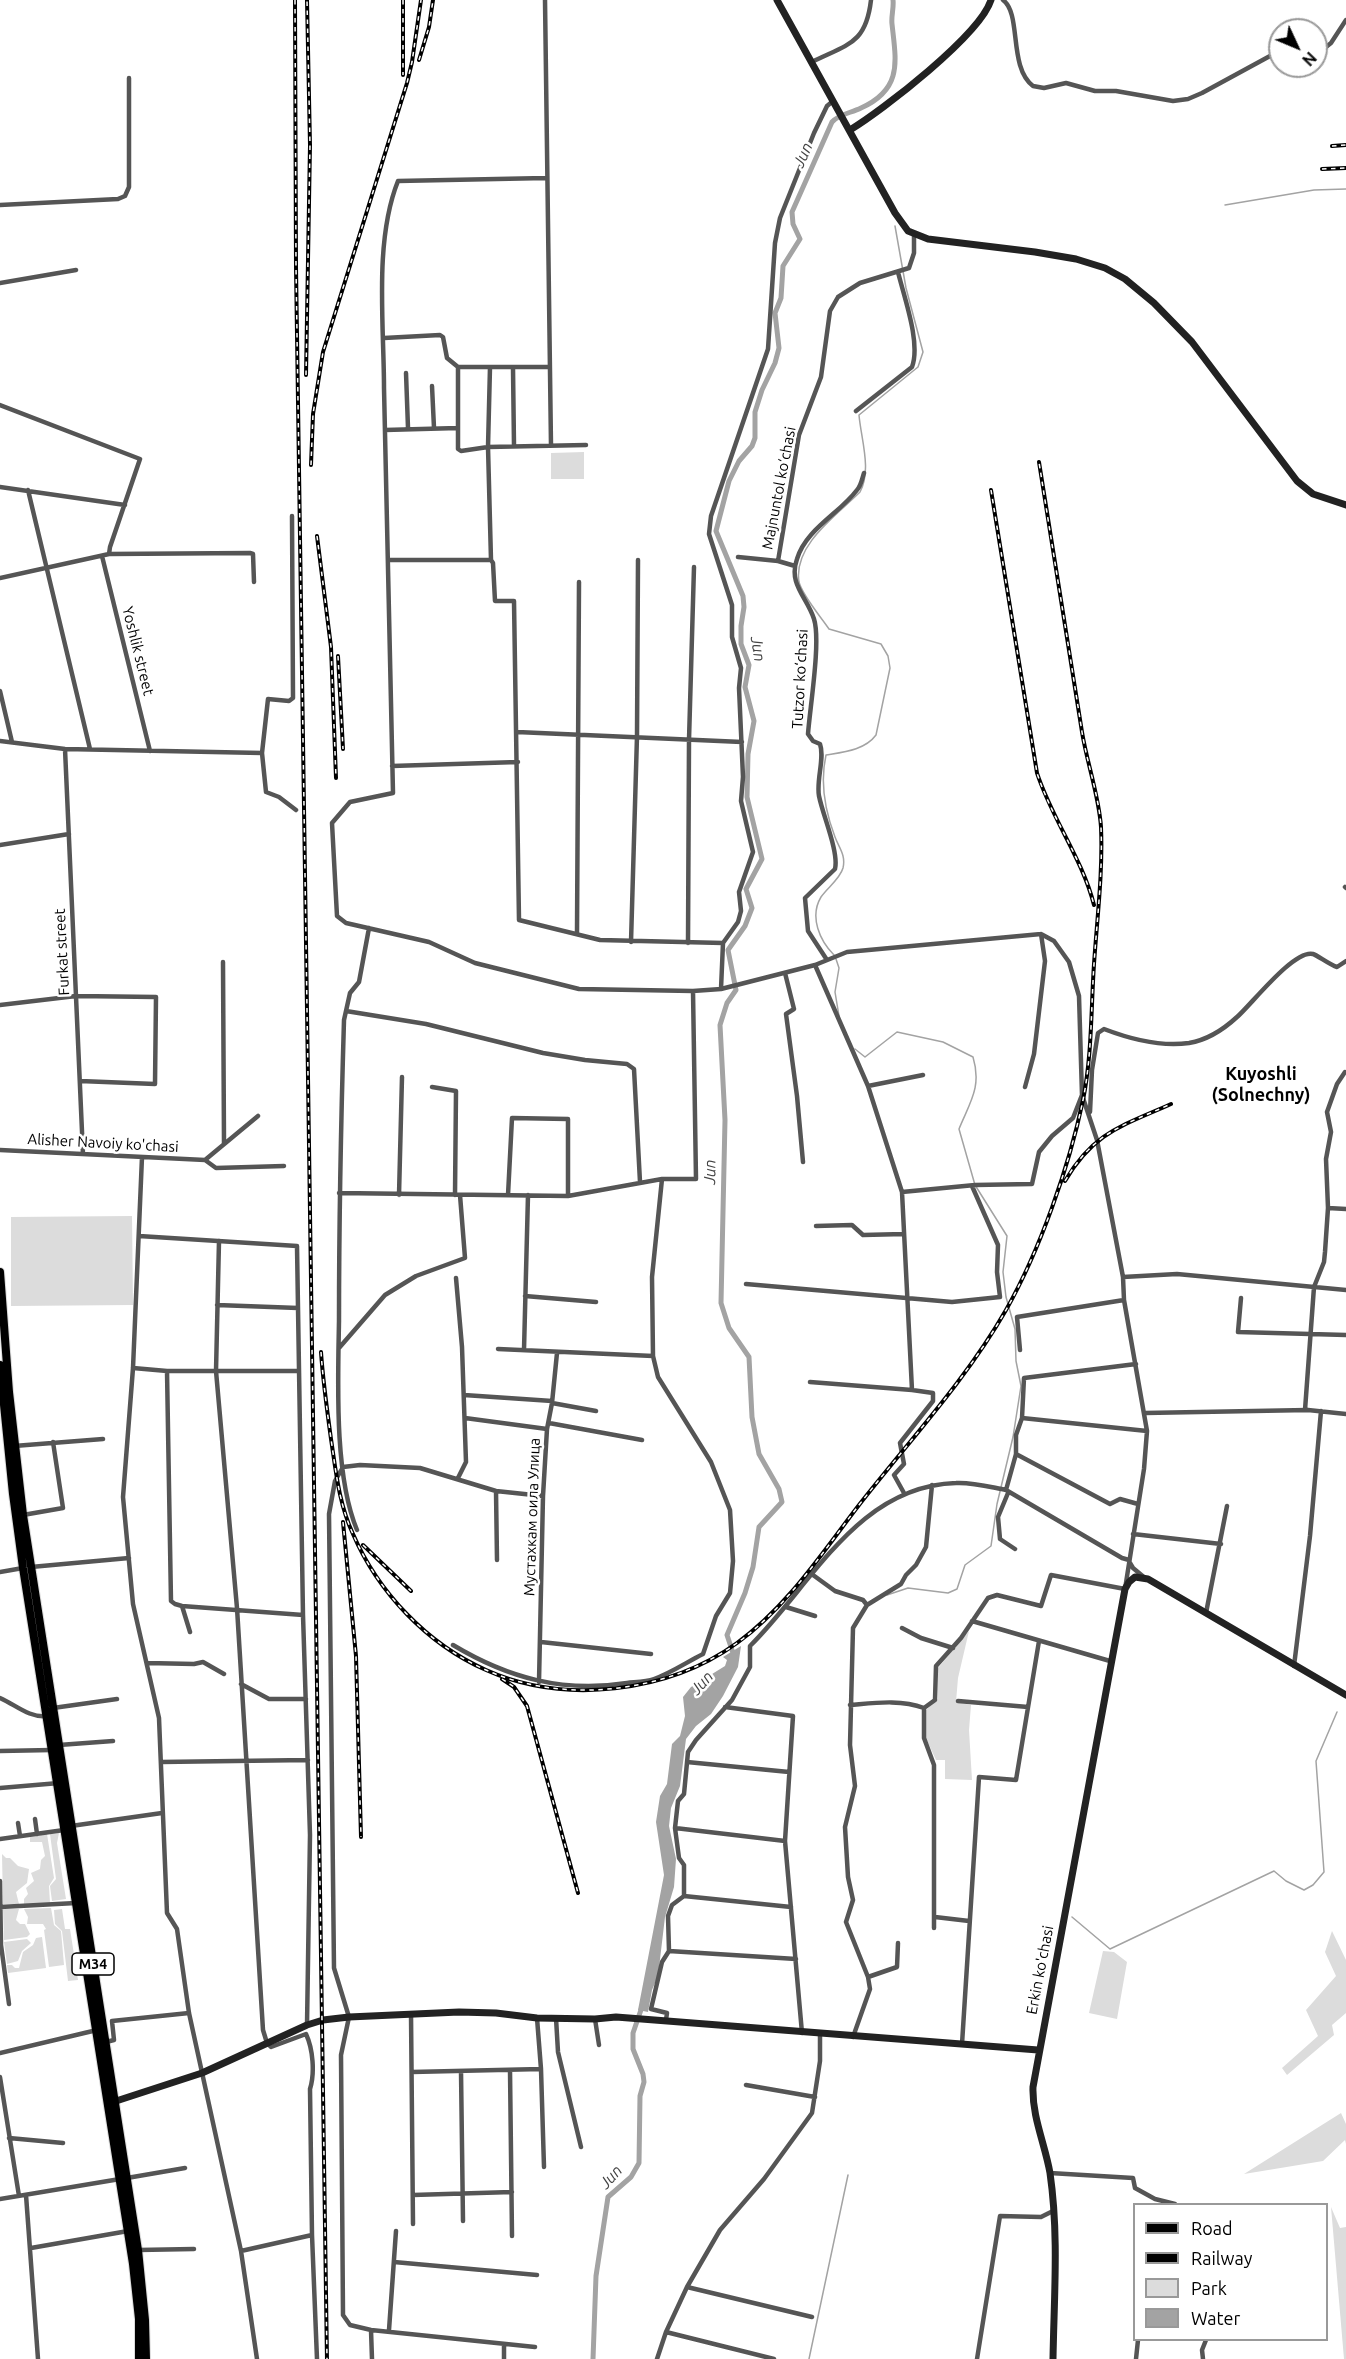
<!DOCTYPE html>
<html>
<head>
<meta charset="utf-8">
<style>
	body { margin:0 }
	#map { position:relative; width:1346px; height:2359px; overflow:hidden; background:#fff; font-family:Ubuntu,sans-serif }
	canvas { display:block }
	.legend { position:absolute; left:1133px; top:2203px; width:195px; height:138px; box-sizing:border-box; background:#fff; border:2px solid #999; margin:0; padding:8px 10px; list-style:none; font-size:18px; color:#000 }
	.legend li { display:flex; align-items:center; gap:12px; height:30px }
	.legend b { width:30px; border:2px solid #999 }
	.north { position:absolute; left:1268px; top:18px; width:60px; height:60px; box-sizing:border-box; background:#fff; border:2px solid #999; border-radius:50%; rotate:134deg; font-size:16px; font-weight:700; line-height:24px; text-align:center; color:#000 }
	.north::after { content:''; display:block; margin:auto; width:21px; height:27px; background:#000; clip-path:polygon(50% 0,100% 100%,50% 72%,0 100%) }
</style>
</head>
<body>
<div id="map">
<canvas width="1346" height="2359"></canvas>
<ul class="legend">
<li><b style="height:8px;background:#000"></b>Road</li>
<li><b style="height:8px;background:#000"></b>Railway</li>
<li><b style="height:16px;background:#dcdcdc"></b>Park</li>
<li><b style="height:16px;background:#a3a3a3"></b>Water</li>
</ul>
<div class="north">N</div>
</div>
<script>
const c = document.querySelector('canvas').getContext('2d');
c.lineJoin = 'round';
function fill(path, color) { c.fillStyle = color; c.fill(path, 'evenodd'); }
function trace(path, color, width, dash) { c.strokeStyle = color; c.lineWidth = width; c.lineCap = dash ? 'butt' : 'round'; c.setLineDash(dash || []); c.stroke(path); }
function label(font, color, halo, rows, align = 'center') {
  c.font = font + ' Ubuntu,sans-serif'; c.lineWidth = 5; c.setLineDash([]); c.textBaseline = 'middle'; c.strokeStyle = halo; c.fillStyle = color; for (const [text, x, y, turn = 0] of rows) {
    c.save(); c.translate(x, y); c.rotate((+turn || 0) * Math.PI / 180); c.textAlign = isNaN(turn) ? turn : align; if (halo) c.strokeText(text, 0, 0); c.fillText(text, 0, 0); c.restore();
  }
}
fill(new Path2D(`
	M 584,452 L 584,479 L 551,479 L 551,453 Z
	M 132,1216 L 133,1305 L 11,1306 L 11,1217 Z
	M 969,1631 L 958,1678 L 956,1702 L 971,1705 L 969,1730 L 972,1780 L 945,1779 L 945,1760 L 936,1760 L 925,1736 L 926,1710 L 938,1699 L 938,1668 Z
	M 59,1833 L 57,1843 L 66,1899 L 52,1901 L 50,1886 L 56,1879 L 50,1834 Z
	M 47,1834 L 54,1878 L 49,1886 L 50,1903 L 24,1904 L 24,1899 L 28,1894 L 26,1888 L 34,1881 L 31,1873 L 40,1869 L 41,1860 L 45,1856 L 42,1842 L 30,1842 L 30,1837 Z
	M 2,1854 L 6,1858 L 10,1858 L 18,1866 L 29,1869 L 27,1883 L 16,1892 L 19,1904 L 3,1904 Z
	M 51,1908 L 54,1925 L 61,1931 L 64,1965 L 49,1967 L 44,1930 L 46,1929 L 43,1924 L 27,1924 L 28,1917 L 24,1909 Z
	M 3,1909 L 19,1909 L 16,1920 L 20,1924 L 25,1924 L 30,1934 L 27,1937 L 4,1940 Z
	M 62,1909 L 65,1929 L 70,1929 L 78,1980 L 68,1981 L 62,1931 L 55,1924 L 54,1910 Z
	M 1332,1931 L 1346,1960 L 1346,2013 L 1332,2025 L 1334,2035 L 1287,2075 L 1282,2068 L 1318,2036 L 1306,2010 L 1336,1976 L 1325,1952 Z
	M 42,1937 L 46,1968 L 8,1973 L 7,1965 L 12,1965 L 15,1968 L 19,1968 L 23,1952 L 33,1945 L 36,1938 Z
	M 27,1939 L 31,1943 L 22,1951 L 18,1961 L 7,1964 L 4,1942 Z
	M 1103,1951 L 1114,1952 L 1127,1962 L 1117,2019 L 1089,2013 Z
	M 1341,2113 L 1346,2124 L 1346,2144 L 1345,2140 L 1323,2161 L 1244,2174 Z
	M 1331,2207 L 1340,2228 L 1346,2227 L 1346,2359 L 1344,2359 Z`), '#dcdcdc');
fill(new Path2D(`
	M 741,1646 L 738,1667 L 723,1696 L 711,1714 L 696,1726 L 686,1739 L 680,1786 L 671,1808 L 669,1826 L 676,1859 L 674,1887 L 665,1917 L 658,1976 L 652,1990 L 648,2012 L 638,2010 L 664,1875 L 656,1822 L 660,1796 L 667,1784 L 672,1744 L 680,1736 L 685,1716 L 683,1697 L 691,1687 L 725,1666 L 727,1660 L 723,1657 Z`), '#a3a3a3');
trace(new Path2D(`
	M 1225,205 L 1314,190 L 1346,189
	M 834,955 C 820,941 809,917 821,897 C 827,888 840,879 843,868 C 846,855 839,848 835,837 C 825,811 820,782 826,755 C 844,752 865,750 876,735 L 890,668 L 888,656 L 881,644 L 829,629 C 821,617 802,595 799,582 C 793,545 837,515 860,492 C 872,470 861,439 859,415 L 918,367 L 923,352 L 906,288 L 895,226
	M 836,959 L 839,968 L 835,992 L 839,1016
	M 855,1049 L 865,1057 L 897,1032 L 943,1042 L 973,1057 C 982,1087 970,1102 959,1129 L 975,1185 L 1007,1236 L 1003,1272 L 1006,1297 L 1015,1329 L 1016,1361 L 1021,1386 L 1013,1437 L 997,1504 L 991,1546 L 965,1565 L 957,1589 L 948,1593 L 908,1588 L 887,1595
	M 1072,1917 L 1110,1949 L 1274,1871 L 1286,1881 L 1304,1890 L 1313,1885 L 1324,1872 L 1316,1761 L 1337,1712
	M 809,2359 L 848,2175`), '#a3a3a3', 1.5);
trace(new Path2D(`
	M 734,1656 L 727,1635 L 745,1593 L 753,1567 L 759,1527 L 782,1502 L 779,1489 L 759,1454 L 752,1417 L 749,1357 L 729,1328 L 721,1303 L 725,1120 L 720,1025 L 727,1003 L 736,990 L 728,950 L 745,926 L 752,908 L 746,889 L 762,859 L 747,797 L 748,754 L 754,721 L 745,687 L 749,665 L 741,644 L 741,626 L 744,607 L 743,596 L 716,531 L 729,481 L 739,461 L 752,446 L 755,438 L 755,412 L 762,390 L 775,363 L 779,348 L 775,313 L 781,298 L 783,266 L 800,239 L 793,224 L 792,212 L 832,122 C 839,114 851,113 861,108 C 903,89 896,61 892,24 C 891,16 894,8 893,0
	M 593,2359 L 596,2276 L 608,2197 L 631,2177 L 639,2163 L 640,2096 L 644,2082 L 643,2074 L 633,2049 L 633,2033 L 643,2004`), '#a3a3a3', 5);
const primary = new Path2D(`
	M 0,1272 L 9,1392 L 23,1515 L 138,2250 L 145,2320 L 146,2359
	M 0,1365 L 13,1494 L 23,1568 L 133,2264 L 139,2319 L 139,2359`);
trace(primary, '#dbdbdb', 10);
trace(new Path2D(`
	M 545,0 L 551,445
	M 1003,0 C 1022,14 1008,67 1033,86 L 1044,88 L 1066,83 L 1095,91 L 1116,91 L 1173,101 L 1188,99 L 1202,93 L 1270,56 L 1280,59
	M 1316,55 L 1331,43 L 1346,20
	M 812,62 C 848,44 866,44 871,0
	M 546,178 L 398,181 C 374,241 384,324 384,388 C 386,523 389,658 393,793 L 350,802 L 332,823 L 337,916 L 346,923 L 429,942 L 475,963 L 579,989 L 693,991 L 721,989 L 815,965 L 847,952 L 1041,934 L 1054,941 L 1069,962 L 1079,996 L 1082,1095 L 1073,1118 L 1052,1136 L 1039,1152 L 1032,1184 L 975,1185 L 902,1192
	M 0,205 L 118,199 L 125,196 L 129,187 L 129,78
	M 0,283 L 76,270
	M 384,338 L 440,335 L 443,337 L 447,358 L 458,367 L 458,428
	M 458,367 L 549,367
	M 490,367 L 488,447 L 491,560 L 493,563 L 495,601 L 514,601 L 519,920 L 600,940 L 723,943
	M 513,368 L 514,446
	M 406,373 L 408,428
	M 432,386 L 434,428
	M 0,405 L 140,459 L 110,547 L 109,554
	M 856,411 L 912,367 C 921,343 904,297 898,272
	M 385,430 L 458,428 L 458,449 L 461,451 L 488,447 L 586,445
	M 0,487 L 125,505
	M 28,490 L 90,749
	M 292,516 L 293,698 L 289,701 L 268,699 L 262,753 L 266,792 L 279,797 L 296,810
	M 102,556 L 150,751
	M 738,557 L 778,561
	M 388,560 L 491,560
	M 795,566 L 778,561 L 799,435 L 821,377 L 830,311 L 838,297 L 860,283 L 909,268 L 914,253 L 914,235
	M 0,578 L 109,554 L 250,553 L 253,554 L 254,582
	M 0,691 L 12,742
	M 517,732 L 742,742
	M 0,741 L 65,749 L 262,753
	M 65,749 L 83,1154
	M 392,766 L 518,762
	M 0,845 L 69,834
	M 1345,887 L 1346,888
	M 577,933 L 579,582
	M 631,942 L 637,736 L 638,560
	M 688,943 L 689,740 L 694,567
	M 827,960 L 808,931 L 805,898 L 835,869 C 839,852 823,816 819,796 C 816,780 825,758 820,744 L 813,741 L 808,734 C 810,707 821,641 814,619 C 807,597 788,584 797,559 C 806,529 839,514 857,490 C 861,486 862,479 864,473
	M 223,962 L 224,1144
	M 815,965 L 868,1086 L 902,1192 L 912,1390
	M 785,973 L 794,1009 L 786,1014 L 797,1096 L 803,1162
	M 721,989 L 723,943 L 738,922 L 741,911 L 739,892 L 753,852 L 741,801 L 743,777 L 739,688 L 741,668 L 732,637 L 732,605 L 709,534 L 711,516 L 768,349 L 775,243 L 780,218 L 814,133 L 827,106 L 833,101
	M 0,1005 L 76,996 L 156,997 L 155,1084 L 80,1081
	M 346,1011 L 426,1024 L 543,1053 L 585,1060 L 627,1064 L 634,1069 L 640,1182
	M 868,1086 L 923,1075
	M 432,1087 L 456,1091 L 455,1195
	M 1025,1087 L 1034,1054 L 1045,961 L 1041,934
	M 1090,1112 L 1092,1070 L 1098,1033 L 1104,1029 C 1130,1039 1161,1047 1189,1043 C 1207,1040 1224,1029 1237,1017 C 1251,1005 1294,949 1313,954 C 1317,955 1330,965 1337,967 L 1346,961
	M 0,1150 L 205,1160
	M 142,1157 L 133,1368 L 123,1497 L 133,1604 L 159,1718 L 167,1913 L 177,1929 L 189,2013 L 241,2251 L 257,2359
	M 205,1160 L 216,1168 L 284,1166
	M 205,1160 L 258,1116
	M 339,1193 L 568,1196 L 662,1179 L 696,1179 L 693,991
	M 399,1195 L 402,1077
	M 508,1195 L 512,1118 L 568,1119 L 568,1196
	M 1328,1208 L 1346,1209
	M 816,1226 L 852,1225 L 863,1235 L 904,1234
	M 139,1236 L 297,1246 L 303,1615 L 310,1835 L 307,2025
	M 219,1241 L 216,1371 L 237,1608 L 263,2030 L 267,2043 L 271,2047 L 306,2034 C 313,2049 315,2073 310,2089 L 312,2235 L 317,2359
	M 1123,1277 L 1177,1274 L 1346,1290
	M 456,1278 L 462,1347 L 466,1462 L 458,1478
	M 746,1284 L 952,1302 L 1000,1297 L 997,1272 L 998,1245 L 972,1186
	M 525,1296 L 596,1302
	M 1241,1298 L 1238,1332 L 1346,1335
	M 217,1305 L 298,1308
	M 339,1348 L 385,1295 L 416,1276 L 465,1258 L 460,1195
	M 498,1349 L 653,1356
	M 524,1350 L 528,1195
	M 1020,1350 L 1017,1317 L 1124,1300
	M 133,1368 L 167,1371 L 299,1371
	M 167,1371 L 171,1601 L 175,1604 L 182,1606 L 303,1615
	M 810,1382 L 912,1390 L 933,1393 L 933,1401 L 900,1443 L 904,1464 L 894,1475 L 904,1493
	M 464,1395 L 552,1401
	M 552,1403 L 596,1411
	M 1305,1410 L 1314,1287 L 1324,1262 L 1325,1252 L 1328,1208 L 1326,1159 L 1331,1132 L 1327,1112 L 1337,1084 L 1345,1072
	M 1145,1413 L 1308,1410 L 1346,1414
	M 465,1418 L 547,1429
	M 1022,1418 L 1147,1431
	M 549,1423 L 642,1440
	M 14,1446 L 103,1439
	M 1016,1454 L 1110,1504 L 1120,1499 L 1138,1504
	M 343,1467 L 335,1481 L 329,1514 L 334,1968 L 349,2017 L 341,2055 L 343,2315 L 350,2325 L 371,2330 L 535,2347
	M 343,1467 L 360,1465 L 420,1468 L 496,1491 L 543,1496
	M 496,1491 L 497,1560
	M 1008,1493 L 998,1517 L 1000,1539 L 1015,1549
	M 23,1515 L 63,1508 L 53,1442
	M 357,1530 C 334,1475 338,1381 339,1321 C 339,1221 341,1120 344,1020 L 350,993 L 359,982 L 369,928
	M 1133,1534 L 1221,1544
	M 1129,1560 L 1122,1558 L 1006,1490 L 1016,1454 L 1016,1435 L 1022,1418 L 1024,1378 L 1136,1364
	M 1130,1563 L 1133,1568 L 1145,1578
	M 31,1567 L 129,1558
	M 0,1572 L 23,1568
	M 813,1575 L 835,1591 L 863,1600 L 867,1605
	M 182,1606 L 190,1632
	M 786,1607 L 815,1616
	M 1206,1613 L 1227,1506
	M 972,1621 L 1110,1661
	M 902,1628 L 921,1638 L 953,1648
	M 541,1642 L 651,1654
	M 453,1645 C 508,1678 563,1693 627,1683 C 636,1682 646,1682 654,1679 C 671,1673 687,1662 703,1654 L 716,1616 L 730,1593 L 733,1561 L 730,1510 L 711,1462 L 658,1377 L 653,1356 L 652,1277 L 662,1179
	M 147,1663 L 194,1664 L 203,1662 L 224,1674
	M 1294,1666 L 1310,1536 L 1321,1411
	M 539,1682 L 543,1496 L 547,1429 L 552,1403 L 557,1353
	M 241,1684 L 269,1699 L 306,1699
	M 0,1698 C 16,1705 29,1718 47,1716
	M 958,1701 L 1028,1707
	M 850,1705 C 874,1703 900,1699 924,1708
	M 725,1707 L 793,1716 L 785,1841 L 802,2033
	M 53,1708 L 117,1699
	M 59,1745 L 113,1741
	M 0,1751 L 52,1750
	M 161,1762 L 308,1760
	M 687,1762 L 789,1772
	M 0,1788 L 59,1783
	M 35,1819 L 37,1834
	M 18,1823 L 20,1836
	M 71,1826 L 162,1813
	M 675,1828 L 785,1841
	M 0,1839 L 64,1830
	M 0,1881 L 1,1945 L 9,2004
	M 684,1896 L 684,1865 L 679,1858 L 675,1828 L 678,1801 L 684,1794 L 688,1752 L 696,1740 L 732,1700 L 750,1667 L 750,1646 C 812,1585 857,1486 956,1483 C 972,1482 990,1487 1006,1490
	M 0,1907 L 76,1903
	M 935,1917 L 969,1921
	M 934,1928 L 934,1765 L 924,1738 L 924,1708 L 935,1700 L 936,1666 L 961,1638 L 988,1598 L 997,1595 L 1041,1606 L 1051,1575 L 1125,1589 L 1144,1469 L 1147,1431 L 1124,1300 L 1123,1277 L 1097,1140 L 1082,1095
	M 669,1951 L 796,1959
	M 868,1977 L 897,1967 L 898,1943
	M 411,2014 L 413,2224
	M 537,2018 L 541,2069 L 544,2167
	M 556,2018 L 558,2052 L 581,2147
	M 595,2019 L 599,2045
	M 666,2020 L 667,2013 L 651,2009 L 662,1962 L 669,1951 L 668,1916 L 672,1905 L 684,1896 L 791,1907
	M 853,2037 L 870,1989 L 868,1977 L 846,1922 L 853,1900 L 848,1877 L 845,1827 L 855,1786 L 850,1745 L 853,1628 L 867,1605 L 901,1584 L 906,1575 L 916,1565 L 926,1547 L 932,1485
	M 106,2042 L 114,2040 L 112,2021 L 189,2013
	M 962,2044 L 979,1777 L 1016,1780 L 1039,1641
	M 0,2053 L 97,2030
	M 510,2070 L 512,2236
	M 461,2071 L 463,2221
	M 412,2072 L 541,2069
	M 0,2077 L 19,2196
	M 746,2085 L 815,2097
	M 9,2138 L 63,2143
	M 1050,2173 L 1133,2178 L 1135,2188 L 1155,2199 L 1175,2204
	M 127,2178 L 185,2168
	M 26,2195 L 38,2359
	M 413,2195 L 512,2192
	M 0,2199 L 120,2179
	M 31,2248 L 128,2231
	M 138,2250 L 194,2249
	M 241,2251 L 312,2235
	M 394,2262 L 537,2275
	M 687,2287 L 812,2317
	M 371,2330 L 372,2359
	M 389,2330 L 396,2231
	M 666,2332 L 774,2359
	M 504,2359 L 504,2344
	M 657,2359 L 666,2332 L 687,2287 L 720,2230 L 764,2179 L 812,2113 L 820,2061 L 820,2034
	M 977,2359 L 1000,2216 L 1041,2217 L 1053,2211
	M 1136,2359 L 1138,2340
	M 1203,2359 L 1202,2350 L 1206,2340`), '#555', 4.5);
trace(new Path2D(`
	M 777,0 L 895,213 L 908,231 L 928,239 L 1035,252 L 1076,259 L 1105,268 L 1125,279 L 1154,303 L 1192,342 L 1297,481 L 1313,494 L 1346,505
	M 850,130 C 883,110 980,35 991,0
	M 110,2103 L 202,2073 L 307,2025 L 323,2020 L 349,2017 L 459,2012 L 496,2013 L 537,2018 L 595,2019 L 616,2017 L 1038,2050
	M 1053,2359 C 1054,2297 1059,2235 1050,2173 C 1045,2144 1032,2117 1033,2087 L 1125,1589 L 1129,1582 L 1135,1577 L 1148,1579 L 1346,1695`), '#222', 7);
trace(primary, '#000', 8);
const rail = new Path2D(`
	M 295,0 L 296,267 L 327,2359
	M 403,0 L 403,75
	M 419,60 L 429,27 L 433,0
	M 1332,146 L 1346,145
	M 1322,169 L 1346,168
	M 306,375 L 310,145 L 307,0
	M 311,465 L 313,414 L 323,352 L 407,83 L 412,62 L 421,0
	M 991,490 L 1037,773 C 1052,819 1082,858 1094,905
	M 317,536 L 331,647 L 336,778
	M 338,656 L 343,749
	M 1065,1181 C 1094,1132 1122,1126 1171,1104
	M 321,1352 C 323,1381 327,1410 331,1439 C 336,1472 339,1504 353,1534 C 378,1592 427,1644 486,1670 C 564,1705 668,1693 737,1643 C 787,1607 822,1553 859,1505 C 909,1441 966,1380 1006,1310 C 1040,1250 1069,1167 1083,1100 C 1092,1056 1091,1008 1094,964 C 1097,919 1103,872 1101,827 C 1099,796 1087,763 1082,732 C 1068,642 1053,552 1039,462
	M 343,1522 L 356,1656 L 361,1837
	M 363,1545 L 411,1591
	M 502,1679 L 514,1687 L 527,1706 L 578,1893`);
trace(rail, '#000', 4);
trace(rail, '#fff', 1.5, [4.5]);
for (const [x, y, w] of [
	[93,1964,42]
]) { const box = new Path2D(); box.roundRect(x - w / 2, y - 11, w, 22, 4.5); c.fillStyle = '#fff'; c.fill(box); trace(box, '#000', 1.5); }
label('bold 14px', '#000', null, [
	["M34",93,1964]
]);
label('15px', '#000', '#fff', [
	["Majnuntol ko‘chasi",779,488,-79],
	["Yoshlik street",138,651,76],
	["Tutzor ko‘chasi",800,679,-87],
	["Furkat street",62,952,-93],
	["Alisher Navoiy ko'chasi",103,1143,3],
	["Мустахкам оила Улица",532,1517,-88],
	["Erkin ko'chasi",1040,1970,-79]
]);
label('italic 16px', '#444', '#fff', [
	["Jun",803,155,-66],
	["Jun",758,649,81],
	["Jun",710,1172,-89],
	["Jun",702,1683,-48],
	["Jun",611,2177,-48]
]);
label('bold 18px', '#000', '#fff', [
	["Kuyoshli",1261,1074],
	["(Solnechny)",1261,1095]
]);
</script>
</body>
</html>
